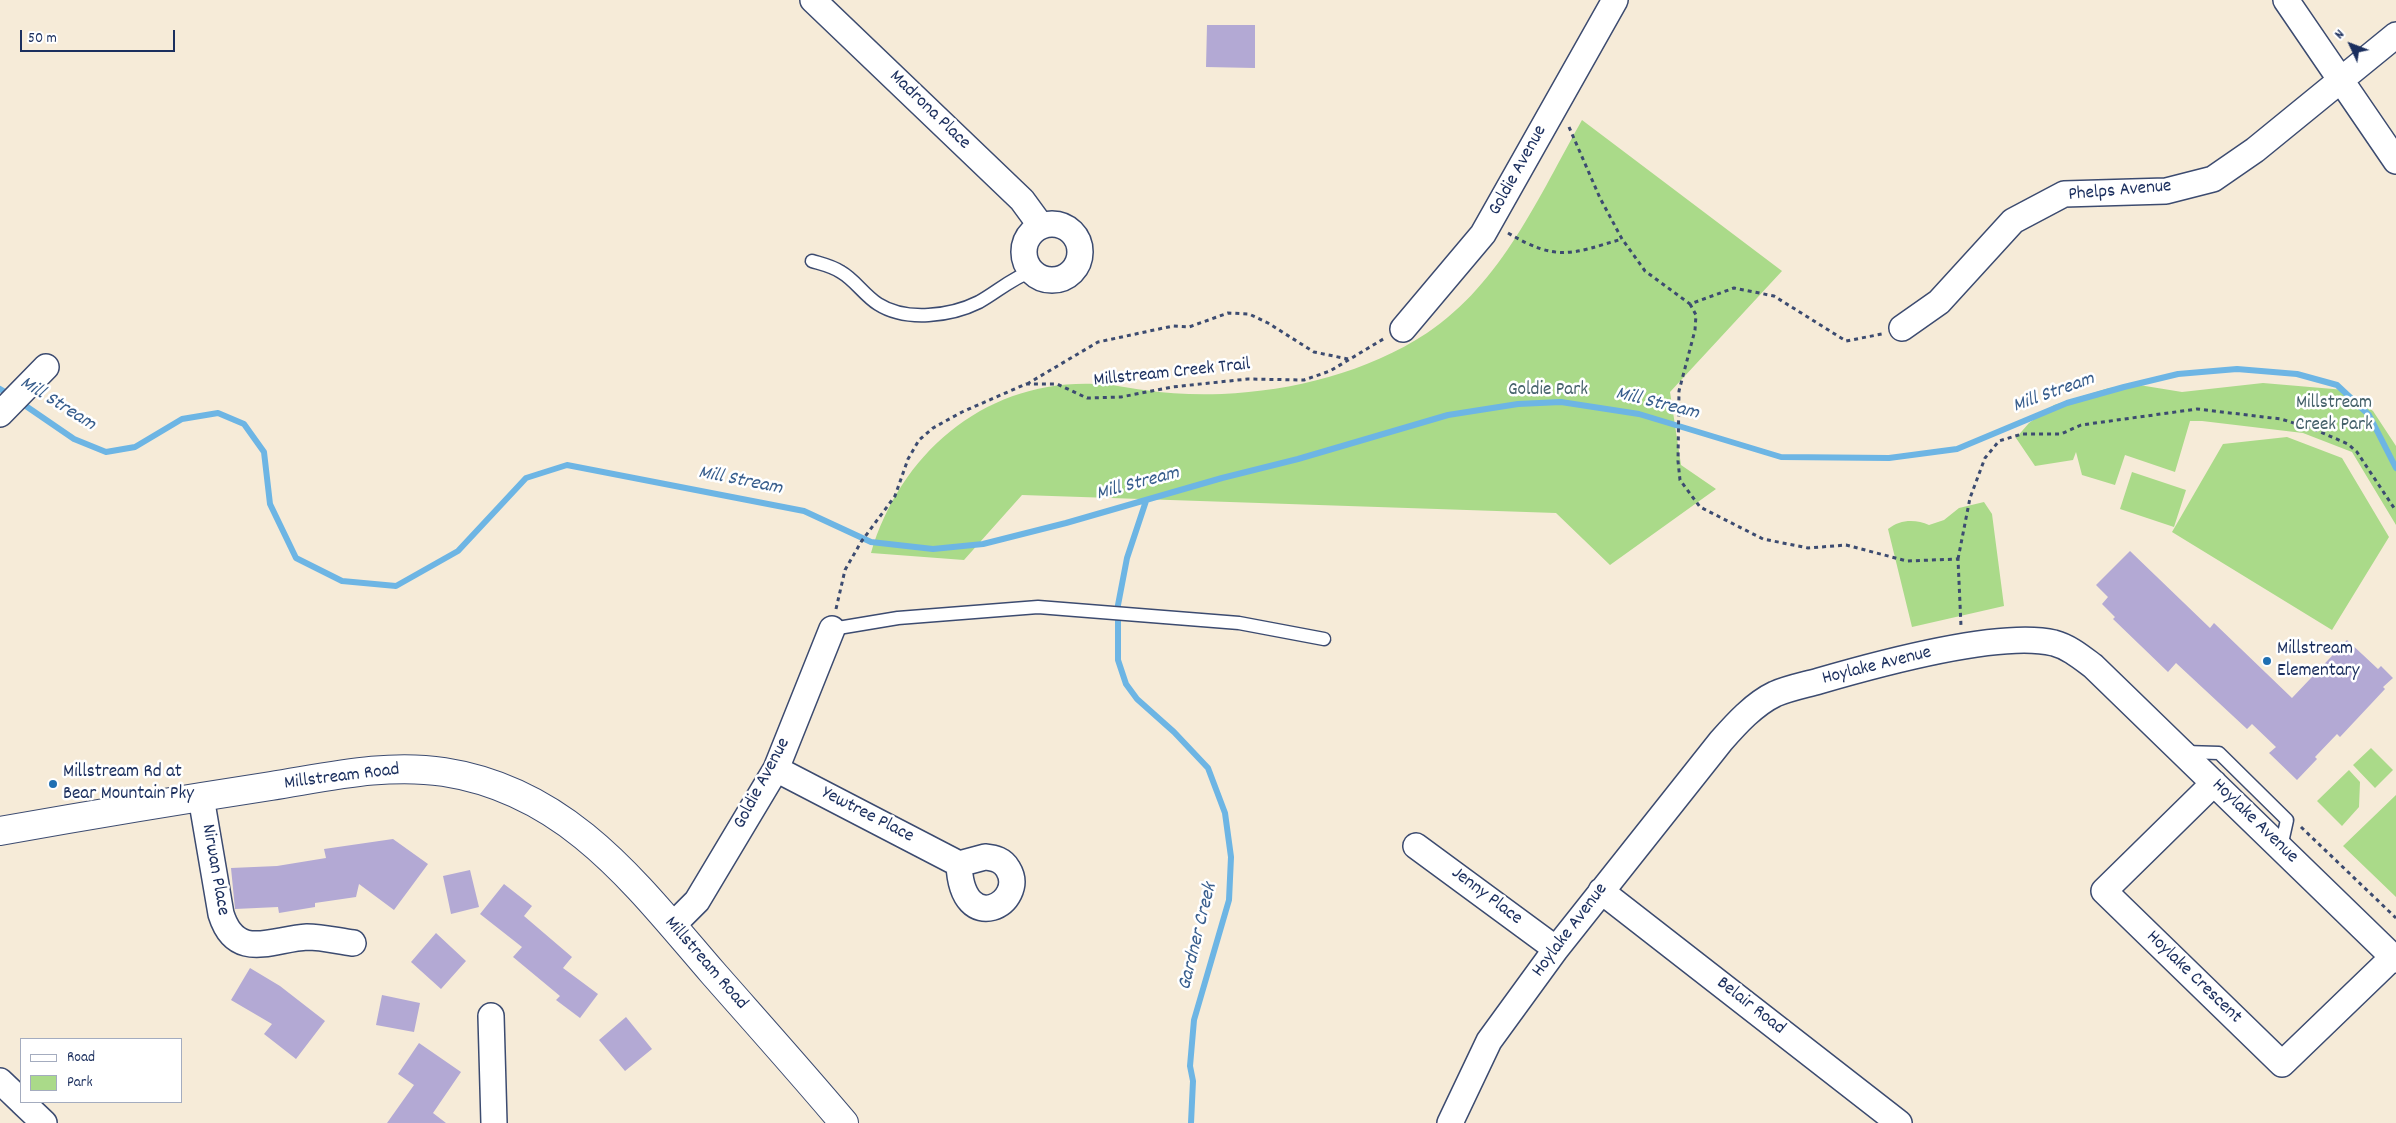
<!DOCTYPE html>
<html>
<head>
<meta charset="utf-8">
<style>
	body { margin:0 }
	#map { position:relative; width:2396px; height:1123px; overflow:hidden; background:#f6ebd8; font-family:Dekko,sans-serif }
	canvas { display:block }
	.legend { position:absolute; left:20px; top:1038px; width:162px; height:65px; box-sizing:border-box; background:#fff; border:1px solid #a4acbf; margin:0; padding:6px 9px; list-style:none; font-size:15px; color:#1b2f5e }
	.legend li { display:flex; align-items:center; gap:10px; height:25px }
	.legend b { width:25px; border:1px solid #a4acbf }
	.north { position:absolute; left:2326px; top:20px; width:50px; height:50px; -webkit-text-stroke:4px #fff; paint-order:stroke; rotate:313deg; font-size:14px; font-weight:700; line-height:20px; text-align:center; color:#1b2f5e }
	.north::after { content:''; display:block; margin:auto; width:18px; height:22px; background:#1b2f5e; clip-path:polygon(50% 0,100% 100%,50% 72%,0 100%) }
	.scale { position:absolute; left:20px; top:30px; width:155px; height:22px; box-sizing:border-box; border:2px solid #1b2f5e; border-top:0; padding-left:6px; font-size:15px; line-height:18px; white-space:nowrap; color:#1b2f5e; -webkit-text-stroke:4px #fff; paint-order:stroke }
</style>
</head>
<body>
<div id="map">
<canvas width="2396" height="1123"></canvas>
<ul class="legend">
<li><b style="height:6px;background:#fff"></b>Road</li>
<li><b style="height:14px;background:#aada89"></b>Park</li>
</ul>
<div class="north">N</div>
<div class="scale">50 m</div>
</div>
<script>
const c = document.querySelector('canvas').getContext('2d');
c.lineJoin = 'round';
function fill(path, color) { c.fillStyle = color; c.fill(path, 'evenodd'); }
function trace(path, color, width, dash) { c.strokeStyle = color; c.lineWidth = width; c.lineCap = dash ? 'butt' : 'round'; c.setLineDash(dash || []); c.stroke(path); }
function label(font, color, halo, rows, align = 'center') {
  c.font = font + ' Dekko,sans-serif'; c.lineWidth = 5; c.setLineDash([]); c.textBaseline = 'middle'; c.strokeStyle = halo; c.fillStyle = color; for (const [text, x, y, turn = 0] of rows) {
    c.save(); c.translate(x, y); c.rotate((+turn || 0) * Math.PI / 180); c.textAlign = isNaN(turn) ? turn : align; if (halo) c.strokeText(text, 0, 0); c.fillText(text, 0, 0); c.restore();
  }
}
fill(new Path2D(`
	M 1582,120 L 1782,271 L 1670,392 L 1681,465 L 1716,489 L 1610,565 L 1556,513 L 1022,495 L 964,560 L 871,553 C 901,452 986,380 1094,384 C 1111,384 1128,388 1144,390 C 1170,394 1196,395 1222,394 C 1292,391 1368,372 1427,333 C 1502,283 1539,196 1582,120 Z
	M 2263,383 L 2345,390 L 2373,411 L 2396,446 L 2396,525 L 2352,452 L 2303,433 L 2202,421 L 2190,421 L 2175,472 L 2125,455 L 2115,485 L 2082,475 L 2076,452 L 2073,460 L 2035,466 L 2016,438 L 2029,423 L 2054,405 L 2109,388 L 2139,385 L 2182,392 Z
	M 2287,437 L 2342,458 L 2389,537 L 2332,630 L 2172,532 L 2223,444 Z
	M 2132,472 L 2186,490 L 2174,527 L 2120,509 Z
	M 1984,502 L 1992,514 L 2004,606 L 1912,627 L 1888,529 C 1900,519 1916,519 1929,525 L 1944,520 L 1959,508 Z
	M 2371,748 L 2393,770 L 2375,788 L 2353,765 Z
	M 2349,770 L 2360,782 L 2359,807 L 2342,826 L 2317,801 Z
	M 2396,795 L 2396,897 L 2343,846 Z`), '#aada89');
trace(new Path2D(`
	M 0,389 L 10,395
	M 20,402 L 74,439 L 106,452 L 135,447 L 182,419 L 218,413 L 244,424 L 264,452 L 270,504 L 296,558 L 342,581 L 396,586 L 458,551 L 526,478 L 567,465 L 804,511 L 871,542 L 933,549 L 983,544 L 1066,523 L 1222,478 L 1298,459 L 1448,415 L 1518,404 L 1561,402 L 1639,414 L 1781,457 L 1889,458 L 1957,449 L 2067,403 L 2124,387 L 2178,374 L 2237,369 L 2297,374 L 2337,385 L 2369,415 L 2396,468
	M 1146,501 L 1127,558 L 1118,605 L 1118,660 L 1126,684 L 1137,699 L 1174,732 L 1208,768 L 1225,813 L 1231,857 L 1229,900 L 1194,1020 L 1190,1066 L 1193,1081 L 1191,1123`), '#6db5e4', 6);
fill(new Path2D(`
	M 1207,25 L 1255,25 L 1255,68 L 1206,67 Z
	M 2130,551 L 2210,628 L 2214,623 L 2292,698 L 2347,640 L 2378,669 L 2381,666 L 2393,678 L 2383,687 L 2385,689 L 2340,737 L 2337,734 L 2315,757 L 2317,759 L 2297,780 L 2269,753 L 2276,747 L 2252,724 L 2247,729 L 2176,663 L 2168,672 L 2113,619 L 2115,617 L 2102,604 L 2108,597 L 2096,585 Z
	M 393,839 L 428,864 L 394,910 L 359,884 L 356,897 L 315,903 L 315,907 L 279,913 L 278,907 L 235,909 L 231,868 L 277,866 L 326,858 L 324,849 Z
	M 470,870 L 479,907 L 451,914 L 443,876 Z
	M 504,884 L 532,906 L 524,916 L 572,957 L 563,968 L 598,994 L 580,1018 L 556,1000 L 560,996 L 513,957 L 522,947 L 480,914 Z
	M 436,933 L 466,961 L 441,989 L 411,962 Z
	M 250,968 L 280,986 L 325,1021 L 296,1059 L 264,1034 L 272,1024 L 231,1000 Z
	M 382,995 L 420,1003 L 414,1032 L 376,1025 Z
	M 626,1017 L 652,1049 L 625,1071 L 599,1040 Z
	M 419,1043 L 461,1072 L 433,1113 L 446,1123 L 387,1123 L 414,1085 L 398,1074 Z`), '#b3a9d4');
const lane = new Path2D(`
	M 812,261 C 822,264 832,266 841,272 C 855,280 864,295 878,304 C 906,322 951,316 979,302 C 997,292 1012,278 1032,271
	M 832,629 L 898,618 L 1038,607 L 1239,623 L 1324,639
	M 2185,752 L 2219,753 L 2287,820 L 2281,847`);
const street = new Path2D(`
	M 813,0 L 1022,200 L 1041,226
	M 2286,0 L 2396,161
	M1024 252a28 28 0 1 1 56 0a28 28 0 1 1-56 0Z
	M 1902,328 L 1939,302 L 2013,221 L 2064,194 L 2166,191 L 2213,179 L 2255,150 L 2396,35
	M 1403,329 L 1483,234 L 1615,0
	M 0,414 L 46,367
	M 776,769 L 959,864
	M 2214,783 L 2104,891 L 2282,1064 L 2393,957
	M 201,797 L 221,914 C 236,962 272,939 307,937 C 322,937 338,941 353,943
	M 1416,846 L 1556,949
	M 985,857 C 995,858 1003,860 1008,869 C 1028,902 962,940 959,864 Z
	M 1601,891 L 1899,1123
	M 672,926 L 697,901 L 776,769 L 832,629
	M 491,1016 L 494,1123
	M 0,1081 L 21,1101
	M 22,1102 L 44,1123
	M 1450,1123 L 1489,1041 L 1556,949 L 1721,741 C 1736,724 1754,704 1775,694 C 1789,688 1805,685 1819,681 C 1874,665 2000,630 2054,643 C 2069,647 2081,657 2093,666 L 2396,960`);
const secondary = new Path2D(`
	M 0,831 C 90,815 180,800 271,786 C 328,777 386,763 444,772 C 568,791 636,884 713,973 C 757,1023 801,1072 844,1123`);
trace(lane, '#3c4b70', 15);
trace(street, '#3c4b70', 28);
trace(secondary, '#3c4b70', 30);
trace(new Path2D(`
	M 1569,127 L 1600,198 L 1622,239 L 1645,271 L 1690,304 L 1734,288 L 1774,296 L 1846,341 L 1882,334
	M 1508,233 C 1557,262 1571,254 1622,239
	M 1690,304 L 1696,315 L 1695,330 L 1679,391 L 1678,461 L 1680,480 L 1700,507 L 1763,539 L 1808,548 L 1846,545 L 1907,561 L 1958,559 L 1961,626
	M 1027,384 L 1098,342 L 1173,326 L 1189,327 L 1228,313 L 1249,314 L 1268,323 L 1314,352 L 1348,359
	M 1958,559 L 1970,498 L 1985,458 L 1999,441 L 2022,434 L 2061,434 L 2081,425 L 2197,409 L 2281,419 L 2316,430 L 2348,444 L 2357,452 L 2396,511
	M 836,609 L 845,570 L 861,542 L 895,496 L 908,459 L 919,440 L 933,428 L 962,412 L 1026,384 L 1057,384 L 1087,398 L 1121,397 L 1172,387 L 1248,379 L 1304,380 L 1330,371 L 1385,338
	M 2301,827 L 2396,918`), '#3c4b70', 3, [4, 4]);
trace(lane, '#fff', 12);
trace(street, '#fff', 25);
trace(secondary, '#fff', 28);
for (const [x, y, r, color] of [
	[2267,661,5,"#1f6fb2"],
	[53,784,5,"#1f6fb2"]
]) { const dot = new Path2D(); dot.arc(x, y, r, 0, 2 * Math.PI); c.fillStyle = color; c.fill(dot); trace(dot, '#fff', 2); }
label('19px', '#1b2f5e', '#fff', [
	["Madrona Place",929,111,44],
	["Goldie Avenue",1519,171,-61],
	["Phelps Avenue",2120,192,-5],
	["Millstream Creek Trail",1172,374,-6],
	["Hoylake Avenue",1877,667,-14],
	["Millstream Road",342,778,-7],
	["Goldie Avenue",763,784,-62],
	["Yewtree Place",867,816,27],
	["Hoylake Avenue",2254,822,44],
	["Nirwan Place",214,870,80],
	["Jenny Place",1486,897,37],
	["Hoylake Avenue",1571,931,-53],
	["Millstream Road",705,964,49],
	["Hoylake Crescent",2193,978,44],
	["Belair Road",1750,1007,38]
]);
label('19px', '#46626b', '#fff', [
	["Goldie Park",1548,391],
	["Millstream",2334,404],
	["Creek Park",2334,426]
]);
label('19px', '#1b2f5e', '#fff', [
	["Millstream",2277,650],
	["Elementary",2277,672],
	["Millstream Rd at",63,773],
	["Bear Mountain Pky",63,795]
], 'left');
label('italic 20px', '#385e8d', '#fff', [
	["Mill Stream",2054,394,-20],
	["Mill Stream",57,405,32],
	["Mill Stream",1657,405,14],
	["Mill Stream",740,482,11],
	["Mill Stream",1138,485,-15],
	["Gardner Creek",1199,937,-76]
]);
</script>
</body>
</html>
